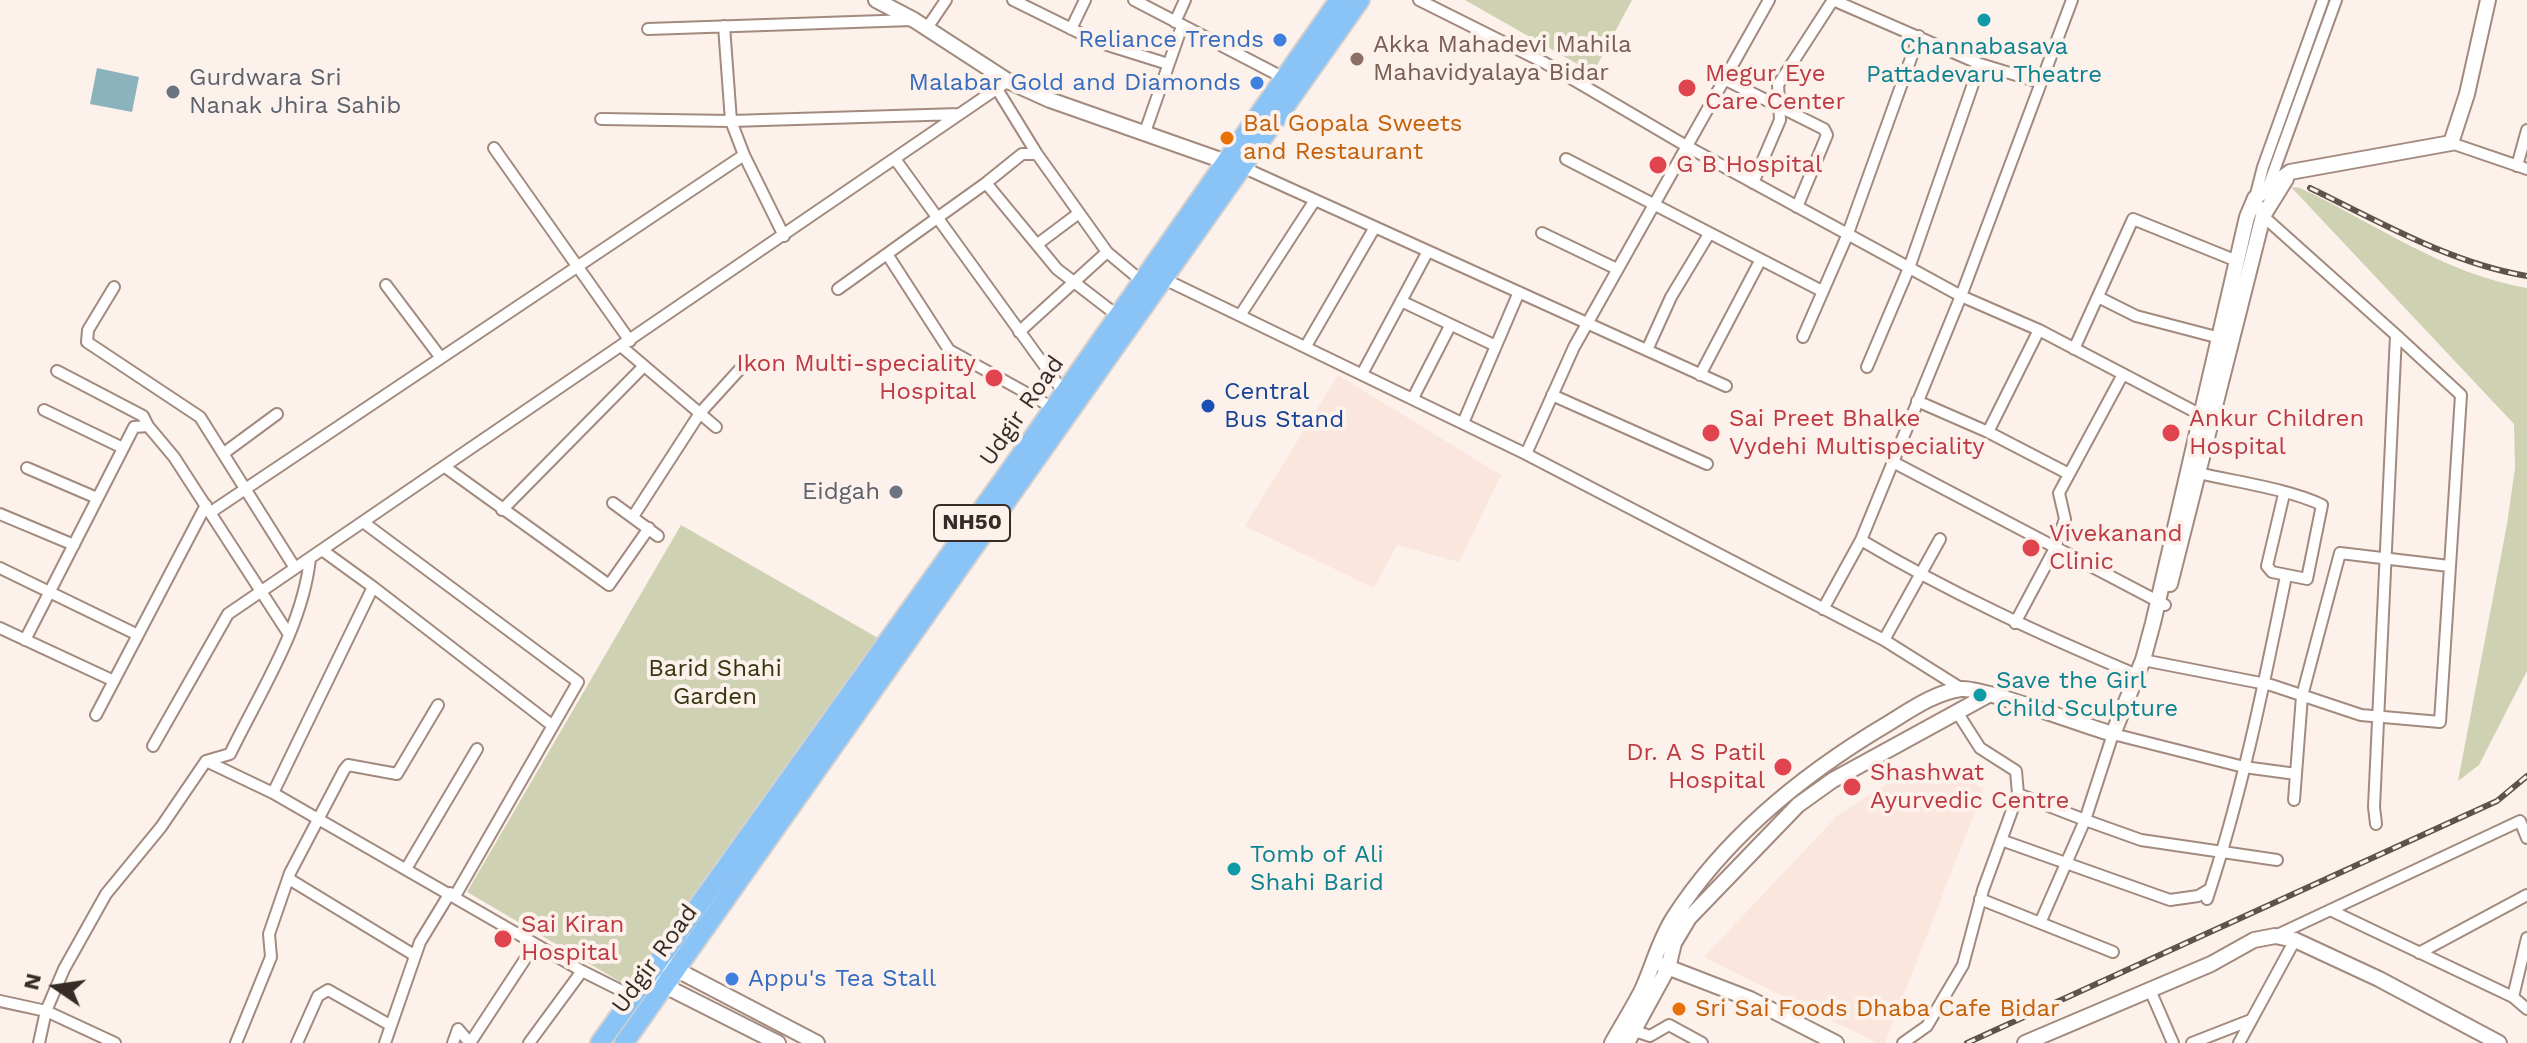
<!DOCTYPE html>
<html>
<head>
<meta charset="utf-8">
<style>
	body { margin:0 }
	#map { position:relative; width:2527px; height:1043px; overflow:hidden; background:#fcf1eb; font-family:"Work Sans",sans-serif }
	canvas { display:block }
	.north { position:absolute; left:16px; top:947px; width:80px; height:80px; -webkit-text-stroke:6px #fcf1eb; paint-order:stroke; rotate:283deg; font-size:22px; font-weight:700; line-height:32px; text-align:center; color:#362c27 }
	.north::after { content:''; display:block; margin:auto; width:28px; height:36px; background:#362c27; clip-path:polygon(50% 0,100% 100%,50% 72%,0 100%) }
</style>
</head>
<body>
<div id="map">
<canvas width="2527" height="1043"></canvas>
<div class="north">N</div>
</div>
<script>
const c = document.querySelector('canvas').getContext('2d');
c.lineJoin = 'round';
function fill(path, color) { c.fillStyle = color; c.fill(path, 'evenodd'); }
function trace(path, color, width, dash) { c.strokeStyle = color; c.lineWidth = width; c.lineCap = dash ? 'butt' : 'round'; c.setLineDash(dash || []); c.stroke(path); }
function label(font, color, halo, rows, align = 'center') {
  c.font = font + ' "Work Sans",sans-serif'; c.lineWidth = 8; c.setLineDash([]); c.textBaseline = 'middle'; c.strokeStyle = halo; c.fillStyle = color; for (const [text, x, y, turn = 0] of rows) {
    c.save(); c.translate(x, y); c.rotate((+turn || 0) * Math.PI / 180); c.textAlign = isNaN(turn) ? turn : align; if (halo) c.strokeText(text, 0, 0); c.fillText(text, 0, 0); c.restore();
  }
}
fill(new Path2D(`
	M 1338,375 L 1501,475 L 1459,562 L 1397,545 L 1374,588 L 1245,526 Z
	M 1934,764 L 1984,788 L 1885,1043 L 1877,1043 L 1704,957 L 1837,816 L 1894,779 Z`), '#fae6dc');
fill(new Path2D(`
	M 1465,0 L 1632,0 L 1593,73 Z
	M 2291,187 L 2300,188 C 2375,223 2444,274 2527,288 L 2527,671 L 2479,765 L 2458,781 L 2507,524 L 2515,468 L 2514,424 Z
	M 681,525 L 878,638 L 636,991 L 467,892 Z`), '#ced2b2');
fill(new Path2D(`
	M 97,68 L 139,77 L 132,112 L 90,104 Z`), '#8cb2be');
const street = new Path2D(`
	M 1013,0 L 1098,42 L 1168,64
	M 1134,0 L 1284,78
	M 1419,0 L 1545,63 L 1688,147 L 1961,296 L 2039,330 L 2205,417
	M 1833,0 L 1980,64 L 2039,82
	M 2072,0 L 1961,296 L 1861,540 C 1950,593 2042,635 2137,675
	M 2323,0 L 2263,167 L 2255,198 L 2263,216 L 2396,335 L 2374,807 L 2376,824
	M 1175,22 L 1185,0
	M 724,26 L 731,121 L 744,155
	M 927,28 L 946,0
	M 648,29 L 912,20
	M 1071,29 L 1085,0
	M 1724,79 L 1824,129 L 1827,135 L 1797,207
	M 997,89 L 1037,154 L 1107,252 L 1144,283
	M 601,119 L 731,121 L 959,114
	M 1145,132 L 1182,26
	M 2451,143 L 2527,169
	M 494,148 L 630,341
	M 895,159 L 1065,394
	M 1566,159 L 1822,291
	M 1240,166 L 1726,386
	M 2517,166 L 2527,130
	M 986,183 L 1022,154 L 1037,154
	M 1753,183 L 1780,120 L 1778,85 L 1833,0
	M 2267,190 L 2336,0
	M 1542,233 L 1617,269
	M 1039,243 L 1079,213
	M 887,254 L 949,350 L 1057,410
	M 1160,277 L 1526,454 L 1884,640 L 1962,689
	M 386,285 L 441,358
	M 114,287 L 88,330 L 87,342 L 200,417 L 295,568
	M 838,289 L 986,183 L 1057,269 L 1118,316
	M 2098,297 L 2136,316 L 2220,338
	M 1401,301 L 1496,346
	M 1241,314 L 1315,200
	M 1019,332 L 1107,252
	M 1803,337 L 1847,236 L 1919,36
	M 1306,346 L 1375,227
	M 622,347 L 716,427
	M 2074,349 L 2133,219 L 2237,261
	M 1647,350 L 1671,297 L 1709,234
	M 1867,367 L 1909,268 L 1980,64
	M 57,371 L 143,416 L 148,426
	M 1362,374 L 1428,251
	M 1700,375 L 1760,261
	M 1552,395 L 1707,464
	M 1413,398 L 1450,326
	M 1917,401 L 1988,432 L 2039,330
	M 44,410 L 123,448
	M 1463,423 L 1519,292
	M 1988,432 L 2069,474
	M 224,453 L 277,414
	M 1526,454 L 1574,347 L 1769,0
	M 1893,462 L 2165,605
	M 445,467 L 609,585 L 649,528
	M 27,468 L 97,498
	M 2199,473 C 2236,482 2289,489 2322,505 L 2307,579 L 2272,572 L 2267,566 L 2284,494
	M 613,503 L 658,536
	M 502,510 L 644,366
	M 211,512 L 744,155 L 784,236
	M 0,514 L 74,545
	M 634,515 L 700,413 L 740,369
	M 363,522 L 578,682 L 455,896
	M 322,550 L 373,587
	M 0,568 L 138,635
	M 1823,609 L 1861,540
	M 2015,623 L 2055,548 L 2065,519 L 2059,493 L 2122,376
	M 0,628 L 114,681
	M 25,640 L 134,427 L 148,426 L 174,457 L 288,633
	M 1884,640 L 1940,539
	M 2143,660 L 2271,685 L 2361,715 L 2440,722 L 2461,395 L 2396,335
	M 96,715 L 206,505
	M 153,746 L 228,614 L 1008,81
	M 206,761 L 273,793 L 582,971 L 634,997
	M 273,793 L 373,587 L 553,726
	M 2018,794 L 2085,820 L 2040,923
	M 2294,800 L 2302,696 L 2340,553 L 2449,566
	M 2001,840 L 2170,900 L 2198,896 L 2210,889
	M 2277,860 L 2141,840 L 2085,820 L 2113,734 L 2244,767 L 2296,774
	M 406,869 L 477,749
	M 289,879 L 414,955
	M 1980,899 L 2113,952
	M 2207,899 C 2242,794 2264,684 2286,576
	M 2330,910 L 2513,997 L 2527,938
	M 2275,936 L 2520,821 L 2527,838
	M 2419,953 L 2527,895
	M 2150,990 L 2173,1043
	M 2513,997 L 2527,1009
	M 0,1001 L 46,1011 L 115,1043
	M 1635,1031 L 1650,1036 L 1669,1025 L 1702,1043
	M 39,1043 L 46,1011 L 64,969 L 106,894 L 161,827 L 206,761 L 230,754 C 260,692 303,627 310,558
	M 236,1043 L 271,957 L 269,934 L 290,873 L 344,770 L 348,765 L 397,774 L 438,705
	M 297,1043 L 318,996 L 328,990 L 390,1025
	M 385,1043 L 420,942 L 450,893
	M 453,1043 L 458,1029 L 470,1043
	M 470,1043 L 535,944
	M 529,1043 L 582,971
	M 1903,1043 L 1927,1026 L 1963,965 L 1983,890 L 2018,794 L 2016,771 L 1980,748 L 1957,712
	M 2192,1043 L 2251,1020
	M 2239,1043 L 2295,940`);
const secondary = new Path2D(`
	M 876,0 L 914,20 L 1008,81 L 1050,100 L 1232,164
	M 2170,584 L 2263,216 L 2286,179
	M 660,961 L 817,1043
	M 1662,965 L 1750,999 L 1836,1043
	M 657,982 L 778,1043
	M 1612,1043 C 1622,1025 1633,1008 1642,990 C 1653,966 1659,940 1674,917 C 1727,835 1806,772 1889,723 C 1910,710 1936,692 1961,689 C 1983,687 2084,726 2113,734 L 2143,660 L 2153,623 L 2247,217 L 2255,198 L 2290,172 L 2451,143 L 2467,94 L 2488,0
	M 1627,1043 L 1668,968 L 1674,943 L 1689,918 L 1798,805 L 1833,780 L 1990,694
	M 2025,1043 L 2211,964 L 2254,940 L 2275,936 L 2295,940 L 2379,979 L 2499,1043`);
const highway = new Path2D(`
	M 600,1043 L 1011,469 L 1339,0
	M 624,1043 L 1360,0`);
trace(street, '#a28a7e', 14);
trace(secondary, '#a28a7e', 18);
trace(highway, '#d3d1cf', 22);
trace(street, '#fff', 10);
trace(secondary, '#fff', 14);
trace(highway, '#8ac4f7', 18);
const rail = new Path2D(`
	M 2310,188 C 2380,222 2450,263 2527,276
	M 1967,1043 L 2497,801 L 2527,776`);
trace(rail, '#5d534d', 6);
trace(rail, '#fcf1eb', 3, [9]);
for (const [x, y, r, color] of [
	[1984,20,8,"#0f9aa8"],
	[1280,40,8,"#3f7fe0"],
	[1357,59,8,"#8d6e63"],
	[1257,83,8,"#3f7fe0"],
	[1687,88,10,"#e0444e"],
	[173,92,8,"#6b7280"],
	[1227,138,8,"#e8710a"],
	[1658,165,10,"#e0444e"],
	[994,378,10,"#e0444e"],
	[1208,406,8,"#1a4fb4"],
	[1711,433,10,"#e0444e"],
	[2171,433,10,"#e0444e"],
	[896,492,8,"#6b7280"],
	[2031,548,10,"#e0444e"],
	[1980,695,8,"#0f9aa8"],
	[1783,767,10,"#e0444e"],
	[1852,787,10,"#e0444e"],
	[1234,869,8,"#0f9aa8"],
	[503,939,10,"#e0444e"],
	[732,979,8,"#3f7fe0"],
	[1679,1009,8,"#e8710a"]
]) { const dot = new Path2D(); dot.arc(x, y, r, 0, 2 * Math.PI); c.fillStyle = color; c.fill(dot); trace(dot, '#fcf1eb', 3); }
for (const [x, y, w] of [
	[972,523,76]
]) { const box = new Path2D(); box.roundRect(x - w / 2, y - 18, w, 36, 6); c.fillStyle = '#fcf1eb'; c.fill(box); trace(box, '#362c27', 2); }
label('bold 22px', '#362c27', null, [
	["NH50",972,523]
]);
label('24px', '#366cbe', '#fcf1eb', [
	["Reliance Trends",1264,40],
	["Malabar Gold and Diamonds",1241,83],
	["Appu's Tea Stall",748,979,"left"]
], 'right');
label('24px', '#785e54', '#fcf1eb', [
	["Akka Mahadevi Mahila",1373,45],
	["Mahavidyalaya Bidar",1373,73]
], 'left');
label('24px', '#0d838f', '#fcf1eb', [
	["Channabasava",1984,47,"center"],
	["Pattadevaru Theatre",1984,75,"center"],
	["Save the Girl",1996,681],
	["Child Sculpture",1996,709],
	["Tomb of Ali",1250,855],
	["Shahi Barid",1250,883]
], 'left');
label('24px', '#be3a42', '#fcf1eb', [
	["Megur Eye",1705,74],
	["Care Center",1705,102],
	["G B Hospital",1676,165],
	["Ikon Multi-speciality",976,364,"right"],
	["Hospital",976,392,"right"],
	["Sai Preet Bhalke",1729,419],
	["Vydehi Multispeciality",1729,447],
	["Ankur Children",2189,419],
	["Hospital",2189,447],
	["Vivekanand",2049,534],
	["Clinic",2049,562],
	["Dr. A S Patil",1765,753,"right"],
	["Hospital",1765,781,"right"],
	["Shashwat",1870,773],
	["Ayurvedic Centre",1870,801],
	["Sai Kiran",521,925],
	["Hospital",521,953]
], 'left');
label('24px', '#5b616d', '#fcf1eb', [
	["Gurdwara Sri",189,78],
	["Nanak Jhira Sahib",189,106],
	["Eidgah",880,492,"right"]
], 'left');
label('24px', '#c56008', '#fcf1eb', [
	["Bal Gopala Sweets",1243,124],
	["and Restaurant",1243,152],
	["Sri Sai Foods Dhaba Cafe Bidar",1695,1009]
], 'left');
label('24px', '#164399', '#fcf1eb', [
	["Central",1224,392],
	["Bus Stand",1224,420]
], 'left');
label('24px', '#362c27', '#fcf1eb', [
	["Udgir Road",1022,411,-55],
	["Udgir Road",655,959,-54]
]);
label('24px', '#34360d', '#fcf1eb', [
	["Barid Shahi",715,669],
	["Garden",715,697]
]);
</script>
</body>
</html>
